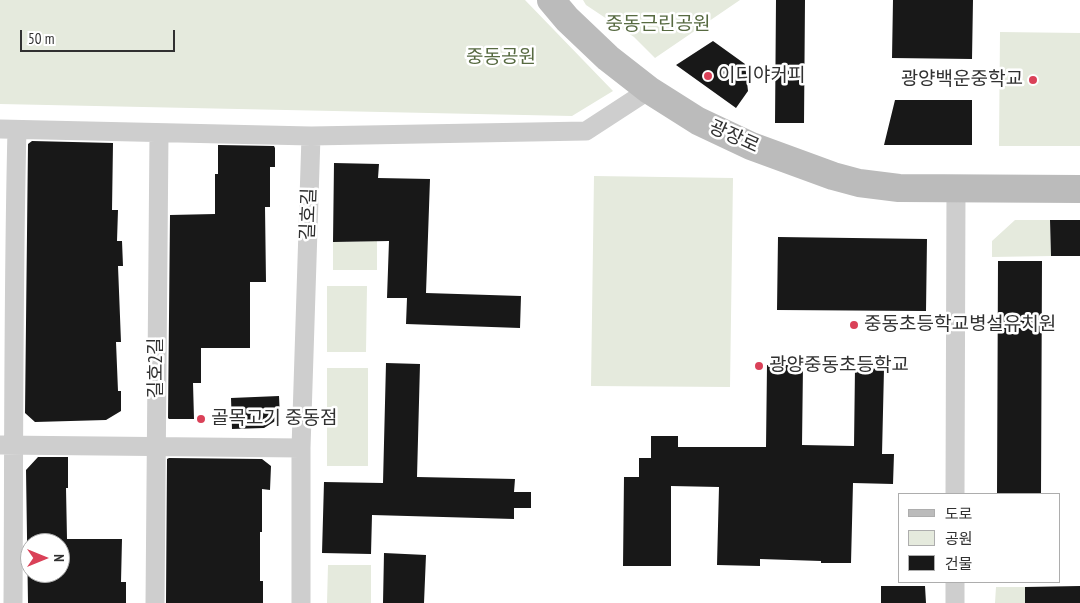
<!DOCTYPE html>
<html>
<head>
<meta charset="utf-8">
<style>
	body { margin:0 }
	#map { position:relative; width:1080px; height:603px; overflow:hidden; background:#fff; font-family:"PT Sans Narrow","Noto Sans KR",sans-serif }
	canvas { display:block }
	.legend { position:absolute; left:898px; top:493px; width:162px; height:90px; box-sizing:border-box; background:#fff; border:1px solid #adadad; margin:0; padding:6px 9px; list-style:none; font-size:15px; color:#313131 }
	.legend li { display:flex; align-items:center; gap:10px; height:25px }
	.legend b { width:25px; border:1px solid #adadad }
	.north { position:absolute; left:20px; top:533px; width:50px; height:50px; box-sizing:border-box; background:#fff; border:1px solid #adadad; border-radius:50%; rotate:90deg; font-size:14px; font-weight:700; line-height:20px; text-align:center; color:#313131 }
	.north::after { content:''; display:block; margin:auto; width:18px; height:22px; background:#da4158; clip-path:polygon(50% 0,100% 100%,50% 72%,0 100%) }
	.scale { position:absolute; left:20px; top:30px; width:155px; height:22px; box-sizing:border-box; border:2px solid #313131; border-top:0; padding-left:6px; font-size:15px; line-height:18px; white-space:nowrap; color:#313131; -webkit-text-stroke:4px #fff; paint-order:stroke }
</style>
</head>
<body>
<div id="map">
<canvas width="1080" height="603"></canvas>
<ul class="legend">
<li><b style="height:6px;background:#bbb"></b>도로</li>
<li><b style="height:14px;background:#e5eadd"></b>공원</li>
<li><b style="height:14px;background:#181818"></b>건물</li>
</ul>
<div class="north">N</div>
<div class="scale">50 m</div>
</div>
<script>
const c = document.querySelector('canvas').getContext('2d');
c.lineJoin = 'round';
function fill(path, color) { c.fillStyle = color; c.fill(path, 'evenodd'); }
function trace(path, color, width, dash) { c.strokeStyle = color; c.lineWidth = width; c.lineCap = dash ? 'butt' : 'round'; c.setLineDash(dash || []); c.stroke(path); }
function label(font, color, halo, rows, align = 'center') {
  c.font = font + ' "PT Sans Narrow","Noto Sans KR",sans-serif'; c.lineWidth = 5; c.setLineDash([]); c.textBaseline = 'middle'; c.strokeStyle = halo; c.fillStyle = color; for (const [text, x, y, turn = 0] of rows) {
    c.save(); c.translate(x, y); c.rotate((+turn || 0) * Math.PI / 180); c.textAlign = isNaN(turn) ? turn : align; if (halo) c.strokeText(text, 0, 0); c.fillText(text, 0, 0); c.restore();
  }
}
fill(new Path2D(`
	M 0,0 L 525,0 L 613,91 L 572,116 L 0,104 Z
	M 583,0 L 740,0 L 655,58 L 634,37 L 586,5 Z
	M 1000,32 L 1080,33 L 1080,146 L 999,146 Z
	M 594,176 L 733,178 L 730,387 L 591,386 Z
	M 1015,220 L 1050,220 L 1051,256 L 992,257 L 992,241 Z
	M 377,241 L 377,270 L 333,270 L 333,242 Z
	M 327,286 L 367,286 L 366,352 L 327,352 Z
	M 327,368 L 368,368 L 368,466 L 327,466 Z
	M 328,565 L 371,565 L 371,603 L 327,603 Z
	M 996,587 L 1025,587 L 1025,603 L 995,603 Z`), '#e5eadd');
fill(new Path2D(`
	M 776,0 L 805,0 L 804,123 L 775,123 Z
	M 893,0 L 973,0 L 972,59 L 892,58 Z
	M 713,41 L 745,64 L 748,91 L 736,108 L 676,65 Z
	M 895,100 L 972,100 L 972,145 L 884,145 Z
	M 32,141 L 113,143 L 112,210 L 118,210 L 117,241 L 122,241 L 123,266 L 118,266 L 121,342 L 116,342 L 118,391 L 121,391 L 121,411 L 106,420 L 35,422 L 25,413 L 28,144 Z
	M 218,145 L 274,146 L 275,148 L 275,167 L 270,167 L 270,207 L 265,207 L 266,282 L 250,282 L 250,348 L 201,348 L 201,383 L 193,383 L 194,419 L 169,419 L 168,418 L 170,215 L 215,214 L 215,174 L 218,174 Z
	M 334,163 L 379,164 L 378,178 L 430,179 L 426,293 L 521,296 L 520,328 L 406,324 L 407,298 L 387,298 L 389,241 L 333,242 Z
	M 1050,220 L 1080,220 L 1080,256 L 1051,256 Z
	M 778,237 L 927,239 L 926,311 L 777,310 Z
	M 998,261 L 1042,261 L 1041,494 L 997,494 Z
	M 386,363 L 420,364 L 417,477 L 515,479 L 514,492 L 531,492 L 531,508 L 514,508 L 514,519 L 372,515 L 371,554 L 322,553 L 324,482 L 383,483 Z
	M 767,365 L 803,365 L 802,445 L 854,446 L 855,368 L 884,369 L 882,454 L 894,454 L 893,484 L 853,483 L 851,563 L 821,563 L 821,561 L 760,559 L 760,566 L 717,565 L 719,487 L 671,486 L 671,566 L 623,566 L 624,477 L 639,477 L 639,458 L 651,458 L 651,436 L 678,436 L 678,447 L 766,447 Z
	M 279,396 L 280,418 L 264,428 L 232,429 L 231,398 Z
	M 38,457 L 68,457 L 68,488 L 66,488 L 67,539 L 122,539 L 121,582 L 126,582 L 126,603 L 28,603 L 26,470 ZM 30,543 L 60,543 L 60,573 L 30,573 Z
	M 169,458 L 262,459 L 271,466 L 270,490 L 262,489 L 262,532 L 260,532 L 260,581 L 263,581 L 263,603 L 166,603 L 167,459 Z
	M 384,553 L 426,555 L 424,603 L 383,603 Z
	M 881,586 L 925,586 L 926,603 L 881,603 Z
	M 1080,586 L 1080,603 L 1025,603 L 1025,587 Z`), '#181818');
trace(new Path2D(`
	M 0,129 L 311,136 L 301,448 L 301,603
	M 311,136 L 586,131 L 649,90
	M 0,445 L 301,448
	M 955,494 L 956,188
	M 13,603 C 14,445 13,288 17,130
	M 155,603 L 159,133
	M 955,603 L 955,582`), '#cecece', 19);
trace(new Path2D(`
	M 551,0 L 567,19 L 608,58 L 649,90 L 698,121 L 751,146 L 833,176 L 859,183 L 899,188 L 1080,189`), '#bbb', 28);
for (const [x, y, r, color] of [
	[708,76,5,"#da4158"],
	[1033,80,5,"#da4158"],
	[854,325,5,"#da4158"],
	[759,366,5,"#da4158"],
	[201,419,5,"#da4158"]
]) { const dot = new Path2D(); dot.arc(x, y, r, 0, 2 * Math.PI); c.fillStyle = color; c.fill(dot); trace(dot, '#fff', 2); }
label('19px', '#576a41', '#fff', [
	["중동근린공원",658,25],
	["중동공원",501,58]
]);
label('19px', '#313131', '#fff', [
	["이디야커피",718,76],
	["광양백운중학교",1023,80,"right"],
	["중동초등학교병설유치원",864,325],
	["광양중동초등학교",769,366],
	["골목고기 중동점",211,419]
], 'left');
label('19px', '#313131', '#fff', [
	["광장로",734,137,24],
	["길호길",309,214,-88],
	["길호2길",157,368,-90]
]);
</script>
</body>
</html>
